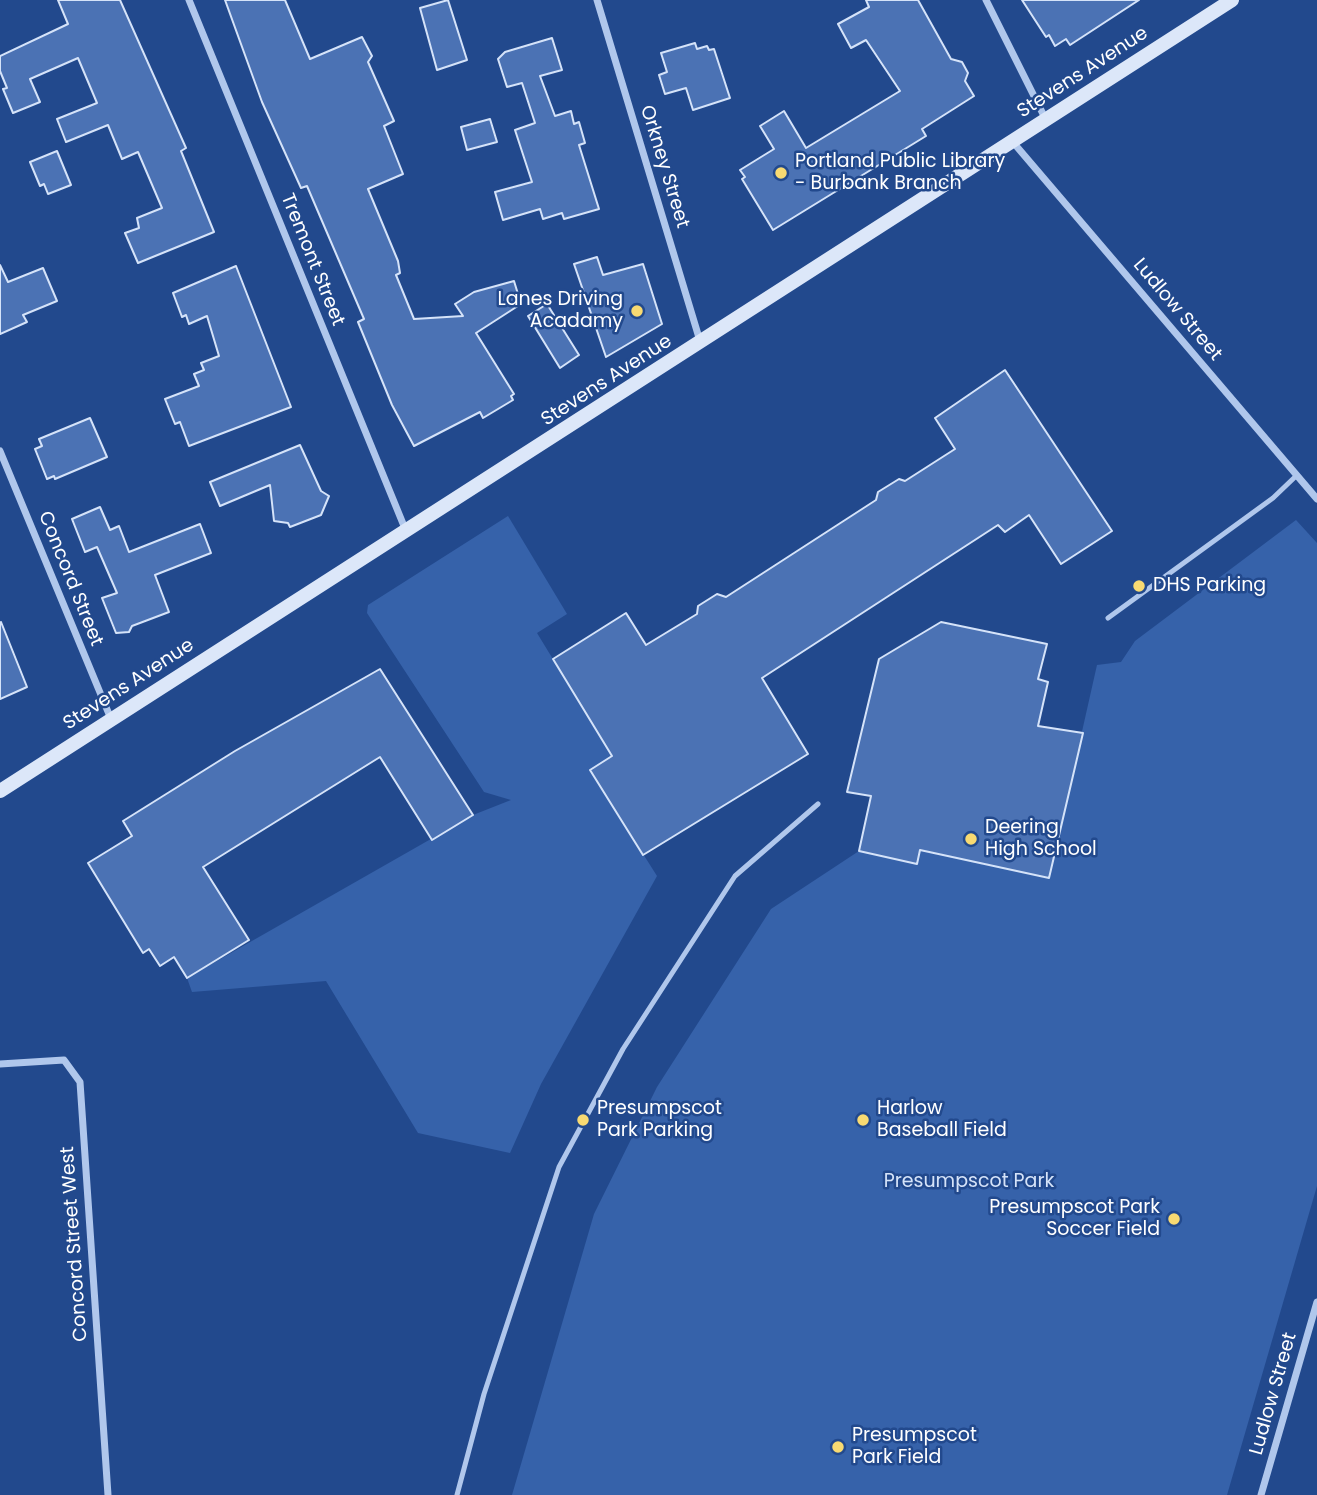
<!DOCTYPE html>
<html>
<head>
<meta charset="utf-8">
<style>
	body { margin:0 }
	canvas { display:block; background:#22498d }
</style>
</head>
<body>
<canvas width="1317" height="1495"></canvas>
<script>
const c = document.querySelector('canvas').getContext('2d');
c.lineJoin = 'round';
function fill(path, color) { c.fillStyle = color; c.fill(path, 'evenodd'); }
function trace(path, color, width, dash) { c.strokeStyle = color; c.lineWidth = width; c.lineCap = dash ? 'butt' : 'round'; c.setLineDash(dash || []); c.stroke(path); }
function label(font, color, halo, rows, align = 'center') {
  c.font = font + ' Poppins,sans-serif'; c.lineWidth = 5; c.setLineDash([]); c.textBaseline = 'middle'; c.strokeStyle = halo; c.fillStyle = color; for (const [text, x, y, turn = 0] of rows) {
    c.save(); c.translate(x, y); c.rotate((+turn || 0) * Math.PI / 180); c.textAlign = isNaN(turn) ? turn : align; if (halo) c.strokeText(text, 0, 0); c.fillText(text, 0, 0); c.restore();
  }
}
fill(new Path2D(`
	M 508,516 L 567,614 L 537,633 L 612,756 L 590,770 L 657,876 L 541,1084 L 510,1153 L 418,1133 L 326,981 L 192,992 L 187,978 L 473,815 L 511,800 L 484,792 L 367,613 L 368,605 Z
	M 1296,520 L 1317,543 L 1317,1186 L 1227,1495 L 512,1495 L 594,1214 L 657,1087 L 771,909 L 859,851 L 917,864 L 920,850 L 1049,878 L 1097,665 L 1121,662 L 1135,641 Z`), '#3662aa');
const building = new Path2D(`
	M 58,0 L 120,0 L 186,148 L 181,151 L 214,232 L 138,263 L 125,233 L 139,228 L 137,218 L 162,208 L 138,152 L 122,159 L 108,125 L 66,142 L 57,119 L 97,103 L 78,58 L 30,79 L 40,102 L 13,113 L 3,89 L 7,88 L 0,71 L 0,56 L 68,24 Z
	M 225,0 L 285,0 L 310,59 L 362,37 L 372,56 L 368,62 L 394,121 L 384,126 L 403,174 L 368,189 L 398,261 L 400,273 L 396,275 L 414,319 L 463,316 L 455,304 L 474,292 L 514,281 L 521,304 L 476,333 L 514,394 L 511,396 L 513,400 L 483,418 L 480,412 L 414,446 L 392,405 L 358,322 L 364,319 L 307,186 L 301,188 L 262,102 Z
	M 448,0 L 467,60 L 437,70 L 420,8 Z
	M 866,0 L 918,0 L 951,59 L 962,62 L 968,73 L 965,81 L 974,96 L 922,129 L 926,136 L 773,230 L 742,179 L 745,177 L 740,170 L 774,149 L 760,126 L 784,111 L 806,148 L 900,91 L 866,40 L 851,48 L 838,24 L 869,7 Z
	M 1022,0 L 1139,0 L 1070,45 L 1066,39 L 1055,46 L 1049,35 L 1046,37 Z
	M 552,38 L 562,70 L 540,76 L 555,116 L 571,111 L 574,124 L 579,122 L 585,143 L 579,145 L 599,209 L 564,219 L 562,213 L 543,219 L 540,209 L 503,220 L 495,192 L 532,182 L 515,130 L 535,123 L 522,83 L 507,87 L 498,59 L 505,52 Z
	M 695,43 L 697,49 L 707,46 L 709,50 L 714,49 L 730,98 L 693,110 L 686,88 L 665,94 L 659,75 L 667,72 L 661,53 Z
	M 490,119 L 497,142 L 467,150 L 461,127 Z
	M 57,151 L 71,185 L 48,194 L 44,184 L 40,186 L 30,162 Z
	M 597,257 L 603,275 L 643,264 L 662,324 L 606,357 L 574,264 Z
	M 0,265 L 8,282 L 43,268 L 57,301 L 23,315 L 27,322 L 0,334 Z
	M 236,266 L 291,407 L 189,446 L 180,422 L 175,424 L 165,399 L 199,386 L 194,374 L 204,370 L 201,363 L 219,356 L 207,316 L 189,324 L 186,315 L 182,317 L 173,293 Z
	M 547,304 L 579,355 L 560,368 L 528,316 Z
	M 1005,370 L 1112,531 L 1061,564 L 1029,515 L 1005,532 L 998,525 L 762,678 L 808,754 L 643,855 L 590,770 L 612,756 L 553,659 L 626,613 L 646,645 L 697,614 L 698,606 L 717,594 L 726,597 L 876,500 L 878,492 L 899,479 L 905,481 L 955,449 L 935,418 Z
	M 90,418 L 107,457 L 55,479 L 54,476 L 47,479 L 35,449 L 42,446 L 39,439 Z
	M 300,445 L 321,491 L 329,496 L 321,515 L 290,527 L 288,523 L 274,521 L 270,485 L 220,506 L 210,482 Z
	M 100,507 L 110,530 L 119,526 L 129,552 L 200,524 L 211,553 L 155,575 L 169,612 L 132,626 L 129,632 L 116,633 L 102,598 L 117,593 L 97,547 L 85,552 L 72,519 Z
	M 1,622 L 27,687 L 0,699 L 0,623 Z
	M 941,622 L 1047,644 L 1038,679 L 1048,682 L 1038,726 L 1083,733 L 1049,878 L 920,850 L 917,864 L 859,851 L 871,796 L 847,792 L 879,659 Z
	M 380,669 L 473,815 L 432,840 L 380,757 L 203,867 L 249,940 L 187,978 L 174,957 L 160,966 L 149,949 L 143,953 L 88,863 L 132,836 L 123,821 L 235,751 Z`);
fill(building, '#4b72b4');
trace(building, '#d5e3f9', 2);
trace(new Path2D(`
	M 1108,618 L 1273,498 L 1296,476
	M 457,1495 L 484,1394 L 559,1167 L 623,1049 L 735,876 L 818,804`), '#b0c7ec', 5);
trace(new Path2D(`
	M 189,0 L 406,531
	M 597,0 L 700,341
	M 986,0 L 1046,120
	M 1012,141 L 1317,499
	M 0,451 L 111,719
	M 0,1064 L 64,1060 L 80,1082 L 108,1495
	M 1261,1495 L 1317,1302`), '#b0c7ec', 7);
trace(new Path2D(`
	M 0,791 L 1232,0`), '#dce7f9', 14);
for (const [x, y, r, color] of [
	[781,173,7,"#f8da72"],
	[637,311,7,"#f8da72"],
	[1139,586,7,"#f8da72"],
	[971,839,7,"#f8da72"],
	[583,1120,7,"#f8da72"],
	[863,1120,7,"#f8da72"],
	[1174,1219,7,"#f8da72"],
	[838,1447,7,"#f8da72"]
]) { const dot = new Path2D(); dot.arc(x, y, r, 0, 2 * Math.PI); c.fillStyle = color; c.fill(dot); trace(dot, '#22498d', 2.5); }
label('19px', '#fff', '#22498d', [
	["Stevens Avenue",1083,73,-33],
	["Orkney Street",664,167,73],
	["Tremont Street",312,260,68],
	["Ludlow Street",1177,310,50],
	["Stevens Avenue",607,381,-33],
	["Concord Street",70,579,68],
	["Stevens Avenue",129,685,-33],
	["Concord Street West",75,1244,-94],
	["Ludlow Street",1274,1394,-74]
]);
label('19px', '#fff', '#22498d', [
	["Portland Public Library",795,162],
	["- Burbank Branch",795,184],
	["Lanes Driving",623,300,"right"],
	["Acadamy",623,322,"right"],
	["DHS Parking",1153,586],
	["Deering",985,828],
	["High School",985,850],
	["Presumpscot",597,1109],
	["Park Parking",597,1131],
	["Harlow",877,1109],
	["Baseball Field",877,1131],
	["Presumpscot Park",1160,1208,"right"],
	["Soccer Field",1160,1230,"right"],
	["Presumpscot",852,1436],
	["Park Field",852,1458]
], 'left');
label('19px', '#d5e3f9', '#22498d', [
	["Presumpscot Park",969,1182]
]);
</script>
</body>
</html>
